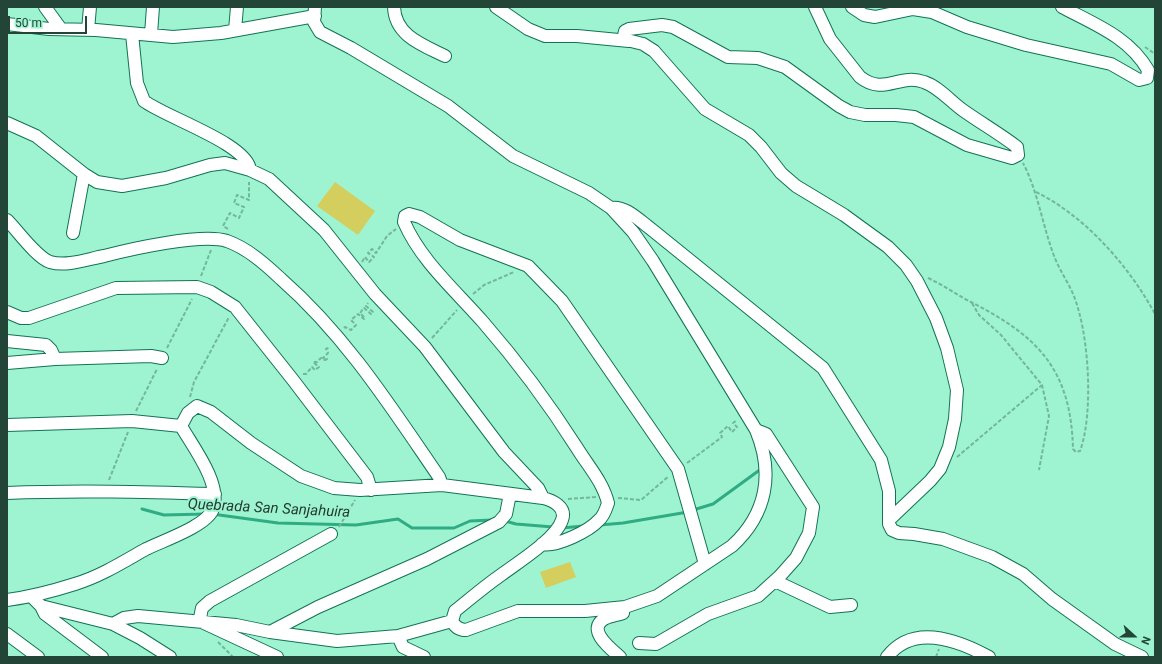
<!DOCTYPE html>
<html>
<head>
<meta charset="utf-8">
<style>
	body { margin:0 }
	#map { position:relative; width:1162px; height:664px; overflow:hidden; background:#9ef4d0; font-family:Roboto,sans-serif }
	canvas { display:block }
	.frame { position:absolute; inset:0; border:8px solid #224537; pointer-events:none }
	.north { position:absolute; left:1114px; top:616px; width:40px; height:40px; -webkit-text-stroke:3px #9ef4d0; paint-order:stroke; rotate:111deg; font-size:11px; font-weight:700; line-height:16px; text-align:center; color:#224537 }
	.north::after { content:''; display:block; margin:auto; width:14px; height:18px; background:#224537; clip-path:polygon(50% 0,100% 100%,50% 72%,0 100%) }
	.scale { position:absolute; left:8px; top:16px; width:79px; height:18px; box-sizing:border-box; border:2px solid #224537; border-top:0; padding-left:5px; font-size:12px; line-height:14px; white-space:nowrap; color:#224537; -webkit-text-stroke:3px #9ef4d0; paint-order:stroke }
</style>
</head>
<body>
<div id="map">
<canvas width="1162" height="664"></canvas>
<div class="frame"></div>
<div class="north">N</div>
<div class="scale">50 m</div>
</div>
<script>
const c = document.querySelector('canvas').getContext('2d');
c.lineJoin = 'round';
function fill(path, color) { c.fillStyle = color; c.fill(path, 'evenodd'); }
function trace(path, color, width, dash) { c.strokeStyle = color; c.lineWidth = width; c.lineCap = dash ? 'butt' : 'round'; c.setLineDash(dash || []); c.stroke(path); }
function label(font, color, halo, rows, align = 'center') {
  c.font = font + ' Roboto,sans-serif'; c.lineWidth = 4; c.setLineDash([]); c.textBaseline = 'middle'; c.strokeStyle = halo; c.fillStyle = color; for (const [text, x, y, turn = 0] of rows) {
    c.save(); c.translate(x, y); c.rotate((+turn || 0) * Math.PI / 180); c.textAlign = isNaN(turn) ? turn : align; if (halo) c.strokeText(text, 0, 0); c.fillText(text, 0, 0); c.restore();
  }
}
fill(new Path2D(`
	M 335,182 L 375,211 L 358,235 L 317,206 Z
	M 570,562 L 576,577 L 546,588 L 540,572 Z`), '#d4ce5e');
trace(new Path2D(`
	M 142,509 L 164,515 L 205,514
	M 693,510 L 713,504 L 761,469
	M 212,514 L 278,523 L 356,525 L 398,519 L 412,528 L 454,528 L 470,521 L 492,520
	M 505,521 L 516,524 L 553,527
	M 600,525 L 623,523 L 688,512
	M 562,528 L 583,526`), '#2fac83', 3);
const street = new Path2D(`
	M 45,7 L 61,29
	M 394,7 C 395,36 423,45 445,56
	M 496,7 L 528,29 L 545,36 L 577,36 L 629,41
	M 815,7 L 830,39 L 860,77 C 884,96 899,73 924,82 C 939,87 951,102 964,111 C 981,123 1000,134 1017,147 L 1018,155 L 1012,158 L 967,145 L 914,117 L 896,115 L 865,115 L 850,112 L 839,106 L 785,67 L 758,58 L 728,57 L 673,27 L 662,25 L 629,29 L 625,31 L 624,36 L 627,40 L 643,44 L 654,51 L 705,109 L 749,135 L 761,147 L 781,173 L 796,186 L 844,215 L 888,247 L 906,265 L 917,281 L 936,318 L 947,348 L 957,390 L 955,419 L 949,447 L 940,469 L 930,481 L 889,520
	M 852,7 L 864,15 L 875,17 L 913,9 L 932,12 L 967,27 L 1026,45 L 1111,64 L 1139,80 L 1147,78 L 1148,70 C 1129,37 1094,24 1062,7
	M 7,24 L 49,29 L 96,30 L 173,37 L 221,33 L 315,16
	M 88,30 L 90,7
	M 235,30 L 237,7
	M 132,34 L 137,83 L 144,101 C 165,117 248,144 250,170
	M 151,34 L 153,7
	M 7,123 L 36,136 L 84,174 L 97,182 L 122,186 L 166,178 L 210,165 L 225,163 L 250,170 L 269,179 L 324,230 L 375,294 L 425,347 L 504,452 L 538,488 L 543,498
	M 611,208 C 625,205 640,221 651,229 L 823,368 L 881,460 L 889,491 L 889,524 L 892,530 L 899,533 L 914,534 L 943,539 L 992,557 L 1023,574 L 1052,599 L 1115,644 L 1142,657
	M 7,220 C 18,231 36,257 50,262 C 67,267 88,259 104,256 C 131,249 202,233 227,241 C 247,248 265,264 281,279 C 346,336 391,407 439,477 L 442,485
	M 73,233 L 84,174
	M 7,312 L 21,318 L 29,318 L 116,288 L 197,287 L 211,292 L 235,307 L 293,380 L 367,477 L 371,490
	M 7,341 L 46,345 L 51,350 L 55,359
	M 7,363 L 55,359 L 151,356 L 162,358
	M 7,425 L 132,421 L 181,426
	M 7,493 C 77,490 146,492 215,494
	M 542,544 C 557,547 589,531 599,520 C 604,516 606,509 608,503 C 603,482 588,466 577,448 C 549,404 517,361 483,322 C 455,290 421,261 404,222 L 405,216 L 409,214 L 420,217 L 460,240 L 528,266 L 562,301 L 678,469 L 705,564
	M 775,581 L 830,607 L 851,605
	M 32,597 L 41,606 L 113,624 L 140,638 L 170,657
	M 7,600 C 30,597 53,591 75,584 C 101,576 123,562 146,549 C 162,541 207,526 213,509 C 222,484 193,447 181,426 L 188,413 L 197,406 L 211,412 L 251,443 L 301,476 L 334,488 L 360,490 L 442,485 L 543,498 C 552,500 567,507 562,520 C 556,539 517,563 501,575 C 485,586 470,599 455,611 L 452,621 C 455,627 459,630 466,630 L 518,611 L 585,611 L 625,607 L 657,596 L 732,546 C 767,514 774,473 756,430 L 653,261 L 633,232 L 611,208 L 589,193 L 513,156 L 448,106 L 351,48 L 320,32 L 314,22 L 315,7
	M 41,606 L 45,614 L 102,657
	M 113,624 L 124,618 L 138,616 L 236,625 L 270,632 L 337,641 L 398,636 L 452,621
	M 270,632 L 318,607 L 427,559 L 499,522 L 506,514 L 510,494
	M 7,634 L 38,657
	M 398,636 L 403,647 L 424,657
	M 639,643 L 656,644 L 708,614 L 758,596 L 780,576 L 796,558 L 809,533 L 813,507 L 766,434 L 756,430
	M 277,657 L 204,623 L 200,618 L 202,608 L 210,601 L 331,534
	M 620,657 C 611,649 586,630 604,619 C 609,616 617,615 623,613
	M 887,657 C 913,623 958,640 989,657`);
trace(street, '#127355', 14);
trace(new Path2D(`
	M 1145,47 L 1155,54
	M 1036,192 C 1085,216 1129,266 1155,314
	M 228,229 L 223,226 L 230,213 L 239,218 L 244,207 L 234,203 L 237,195 L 249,200 L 249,182
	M 362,262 L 365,257 L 369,262 L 374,257 L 368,253 L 372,249 L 376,253 L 387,236 L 396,229
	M 201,276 L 211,250
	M 928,278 C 941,284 953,292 965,299 C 1035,334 1071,366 1073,449 L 1076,452 L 1080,451 C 1094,413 1089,331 1073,294 C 1067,280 1058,268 1053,253 C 1042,223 1038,192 1023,163
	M 473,294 L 484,285 L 514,272
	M 972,303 L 979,315 L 1001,335 L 1042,385 L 1049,416 L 1039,470
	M 344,328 L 345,327 L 351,330 L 356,325 L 351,320 L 358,314 L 364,319 L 365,318 L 360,313 L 364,308 L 371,314 L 373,312 L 366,306 L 368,303
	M 432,338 L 457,310
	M 167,348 L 192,299
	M 303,374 L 306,374 L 312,367 L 315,370 L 319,367 L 313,362 L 317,362 L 321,358 L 325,360 L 327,359 L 323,358 L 328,353 L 326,349 L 330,347
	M 190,397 L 194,382 L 229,317
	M 136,411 L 157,369
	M 957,457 L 1042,385
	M 687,463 L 722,437 L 720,433 L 728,426 L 732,432 L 737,427 L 733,423 L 737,420
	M 109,480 L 128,432
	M 618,498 L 641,500 L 669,476
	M 568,499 L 596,497
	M 339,527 L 355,500
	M 218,642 L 233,657
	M 936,657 L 939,649`), '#73b79a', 2, [4, 2]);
trace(street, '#fff', 12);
label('italic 15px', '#233c32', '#9ef4d0', [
	["Quebrada San Sanjahuira",269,509,3]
]);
</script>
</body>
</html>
